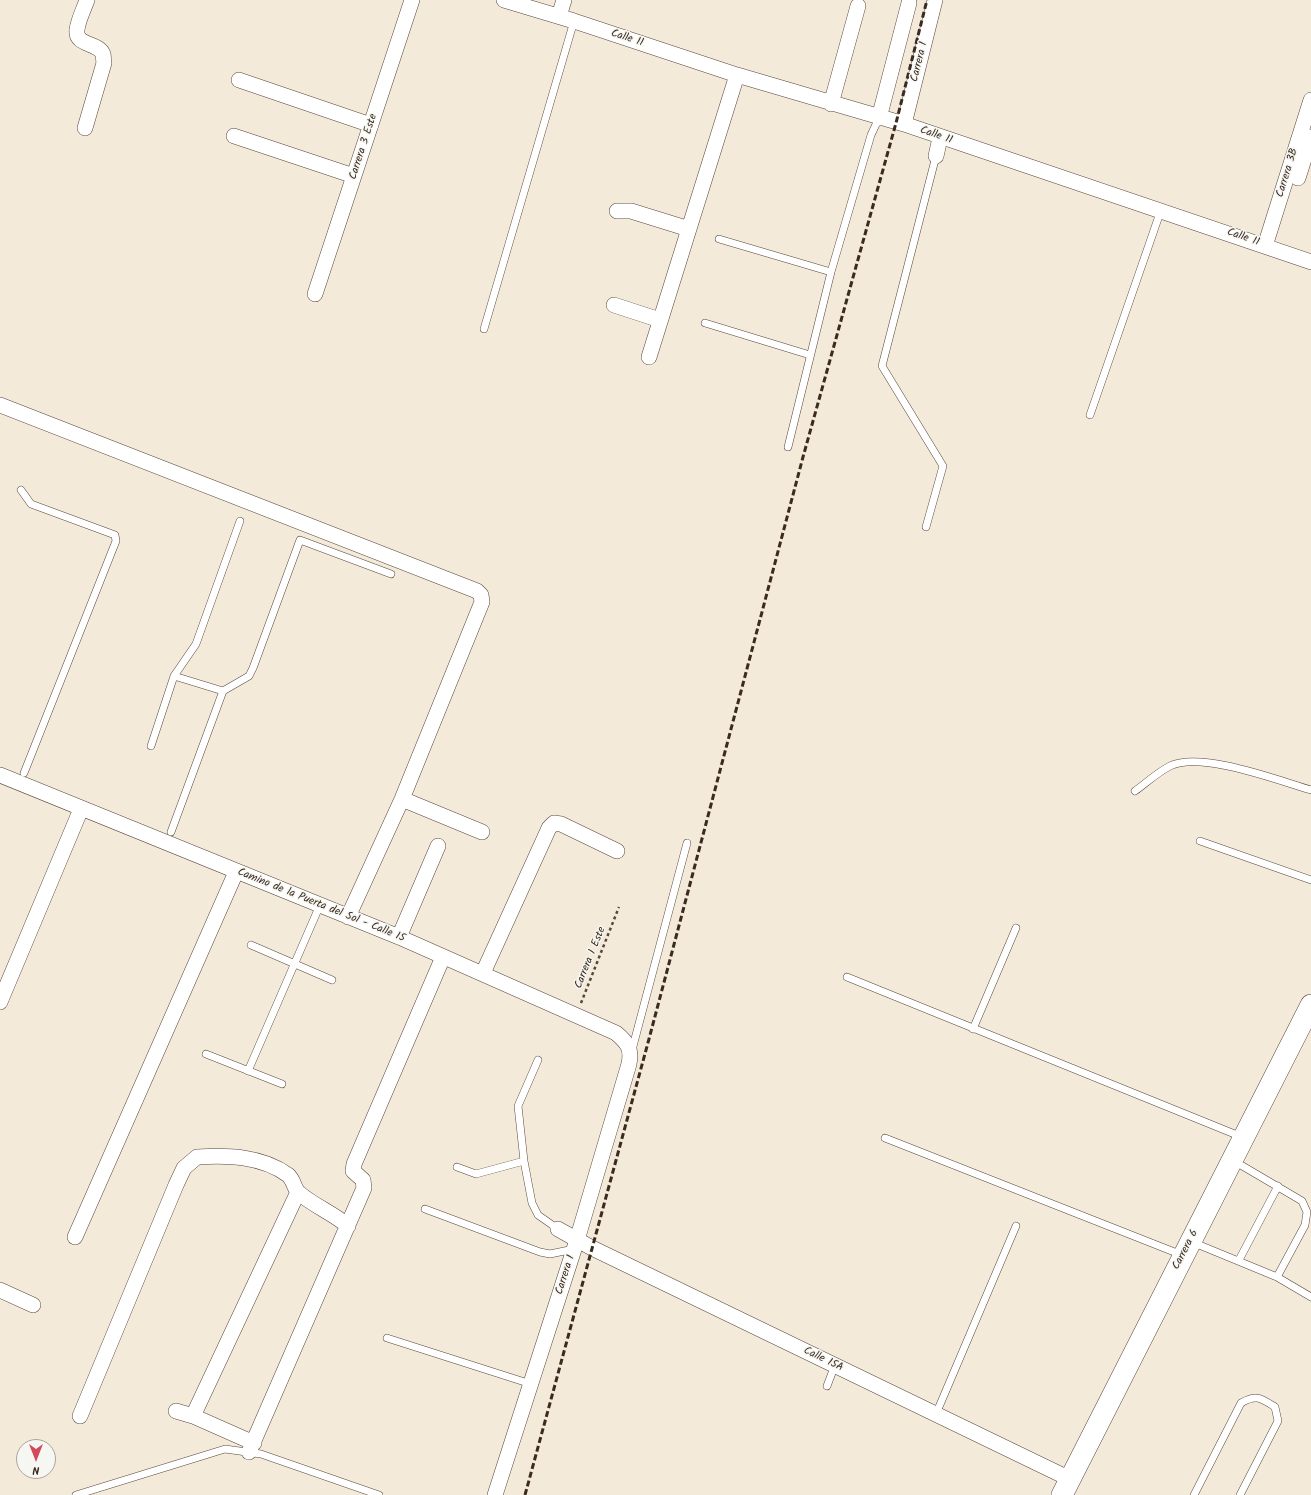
<!DOCTYPE html>
<html>
<head>
<meta charset="utf-8">
<style>
	body { margin:0 }
	#map { position:relative; width:1311px; height:1495px; overflow:hidden; background:#f4eada; font-family:Kalam,sans-serif }
	canvas { display:block }
	.north { position:absolute; left:16px; top:1439px; width:40px; height:40px; box-sizing:border-box; background:#f6f6f2; border:1px solid #aba49d; border-radius:50%; rotate:180deg; font-size:11px; font-weight:700; line-height:16px; text-align:center; color:#3b2a1e }
	.north::after { content:''; display:block; margin:auto; width:14px; height:18px; background:#d1495b; clip-path:polygon(50% 0,100% 100%,50% 72%,0 100%) }
</style>
</head>
<body>
<div id="map">
<canvas width="1311" height="1495"></canvas>
<div class="north">N</div>
</div>
<script>
const c = document.querySelector('canvas').getContext('2d');
c.lineJoin = 'round';
function trace(path, color, width, dash) { c.strokeStyle = color; c.lineWidth = width; c.lineCap = dash ? 'butt' : 'round'; c.setLineDash(dash || []); c.stroke(path); }
function label(font, color, halo, rows, align = 'center') {
  c.font = font + ' Kalam,sans-serif'; c.lineWidth = 3; c.setLineDash([]); c.textBaseline = 'middle'; c.strokeStyle = halo; c.fillStyle = color; for (const [text, x, y, turn = 0] of rows) {
    c.save(); c.translate(x, y); c.rotate((+turn || 0) * Math.PI / 180); c.textAlign = isNaN(turn) ? turn : align; if (halo) c.strokeText(text, 0, 0); c.fillText(text, 0, 0); c.restore();
  }
}
const service = new Path2D(`
	M 719,239 L 831,272
	M 705,323 L 810,355
	M 484,329 L 574,21
	M 1090,415 L 1161,210
	M 788,447 L 831,272 L 871,135 L 879,118
	M 21,490 L 31,504 L 115,535 L 116,541 L 24,773
	M 926,527 L 943,466 L 882,366 L 936,156
	M 174,676 L 223,691
	M 151,746 L 174,676 L 196,644 L 240,521
	M 1135,791 C 1146,783 1158,772 1170,766 C 1201,751 1277,780 1311,790
	M 171,832 L 223,691 L 249,676 L 253,668 L 300,540 L 391,574
	M 1200,841 L 1311,880
	M 251,945 L 332,980
	M 847,977 L 1242,1137
	M 973,1029 L 1016,928
	M 632,1050 L 687,843
	M 206,1054 L 282,1084
	M 538,1060 L 518,1106 L 524,1161 L 532,1203 L 538,1215 L 558,1229
	M 248,1071 L 320,905
	M 885,1138 L 1182,1255
	M 457,1167 L 476,1174 L 524,1161
	M 425,1209 L 540,1252 L 550,1254 L 574,1249
	M 1192,1242 L 1277,1277 L 1305,1225 L 1307,1212 L 1302,1201 L 1234,1161
	M 1239,1260 L 1278,1186
	M 1277,1277 L 1311,1297
	M 387,1338 L 531,1384
	M 827,1386 L 835,1365
	M 936,1414 L 1016,1226
	M 76,1495 L 225,1449 L 261,1454 L 379,1495
	M 1194,1495 L 1241,1403 C 1256,1394 1261,1398 1275,1407 L 1278,1421 L 1240,1495`);
const minor = new Path2D(`
	M 504,0 L 574,21 L 737,75 L 904,124 L 1311,262
	M 559,16 L 564,0
	M 239,80 L 371,125
	M 831,104 L 858,6
	M 879,118 L 909,3
	M 904,124 L 935,0
	M 85,128 L 104,63 C 103,61 104,56 103,54 C 98,42 75,46 77,30 C 78,20 84,9 87,0
	M 234,136 L 354,176
	M 936,156 L 940,138
	M 1298,178 L 1311,137
	M 617,211 L 631,211 L 689,229
	M 1265,246 L 1311,100
	M 315,294 L 412,0
	M 614,305 L 660,320
	M 649,357 L 737,75
	M 0,405 L 477,591 L 481,595 L 482,602 L 402,799 L 348,917
	M 0,775 L 399,937 L 616,1033 C 628,1043 632,1049 629,1064 L 577,1240 L 495,1495
	M 402,799 L 482,832
	M 399,937 L 438,846
	M 483,973 L 549,828 L 554,823 L 561,824 L 617,851
	M 0,1002 L 81,809
	M 558,1229 L 592,1248 L 1070,1479
	M 75,1237 L 236,872
	M 0,1290 L 33,1305
	M 176,1411 L 193,1416 L 254,1443
	M 80,1416 L 176,1185 L 184,1168 L 197,1157 C 228,1155 262,1156 288,1175 C 294,1180 294,1189 299,1193 C 314,1206 333,1213 348,1226
	M 193,1416 L 298,1192
	M 249,1452 L 364,1188 L 363,1180 L 353,1171 L 354,1164 L 443,957`);
const secondary = new Path2D(`
	M 1062,1495 L 1311,1005`);
trace(service, '#57473a', 8);
trace(minor, '#57473a', 16);
trace(secondary, '#57473a', 22);
trace(new Path2D(`
	M 581,1003 L 619,907`), '#57473a', 2.5, [3, 3]);
trace(service, '#fff', 7);
trace(minor, '#fff', 15);
trace(secondary, '#fff', 21);
trace(new Path2D(`
	M 525,1495 L 649,1039 L 803,457 L 896,123 L 927,0`), '#3b2a1e', 3, [6, 3]);
label('11px', '#3b2a1e', '#f6f6f2', [
	["Calle 11",627,39,18],
	["Carrera 1",920,62,-76],
	["Calle 11",936,136,19],
	["Carrera 3 Este",364,147,-72],
	["Carrera 3B",1288,173,-73],
	["Calle 11",1243,238,19],
	["Camino de la Puerta del Sol - Calle 15",321,906,22],
	["Carrera 1 Este",591,958,-68],
	["Carrera 6",1186,1250,-63],
	["Carrera 1",566,1275,-72],
	["Calle 15A",823,1360,26]
]);
</script>
</body>
</html>
